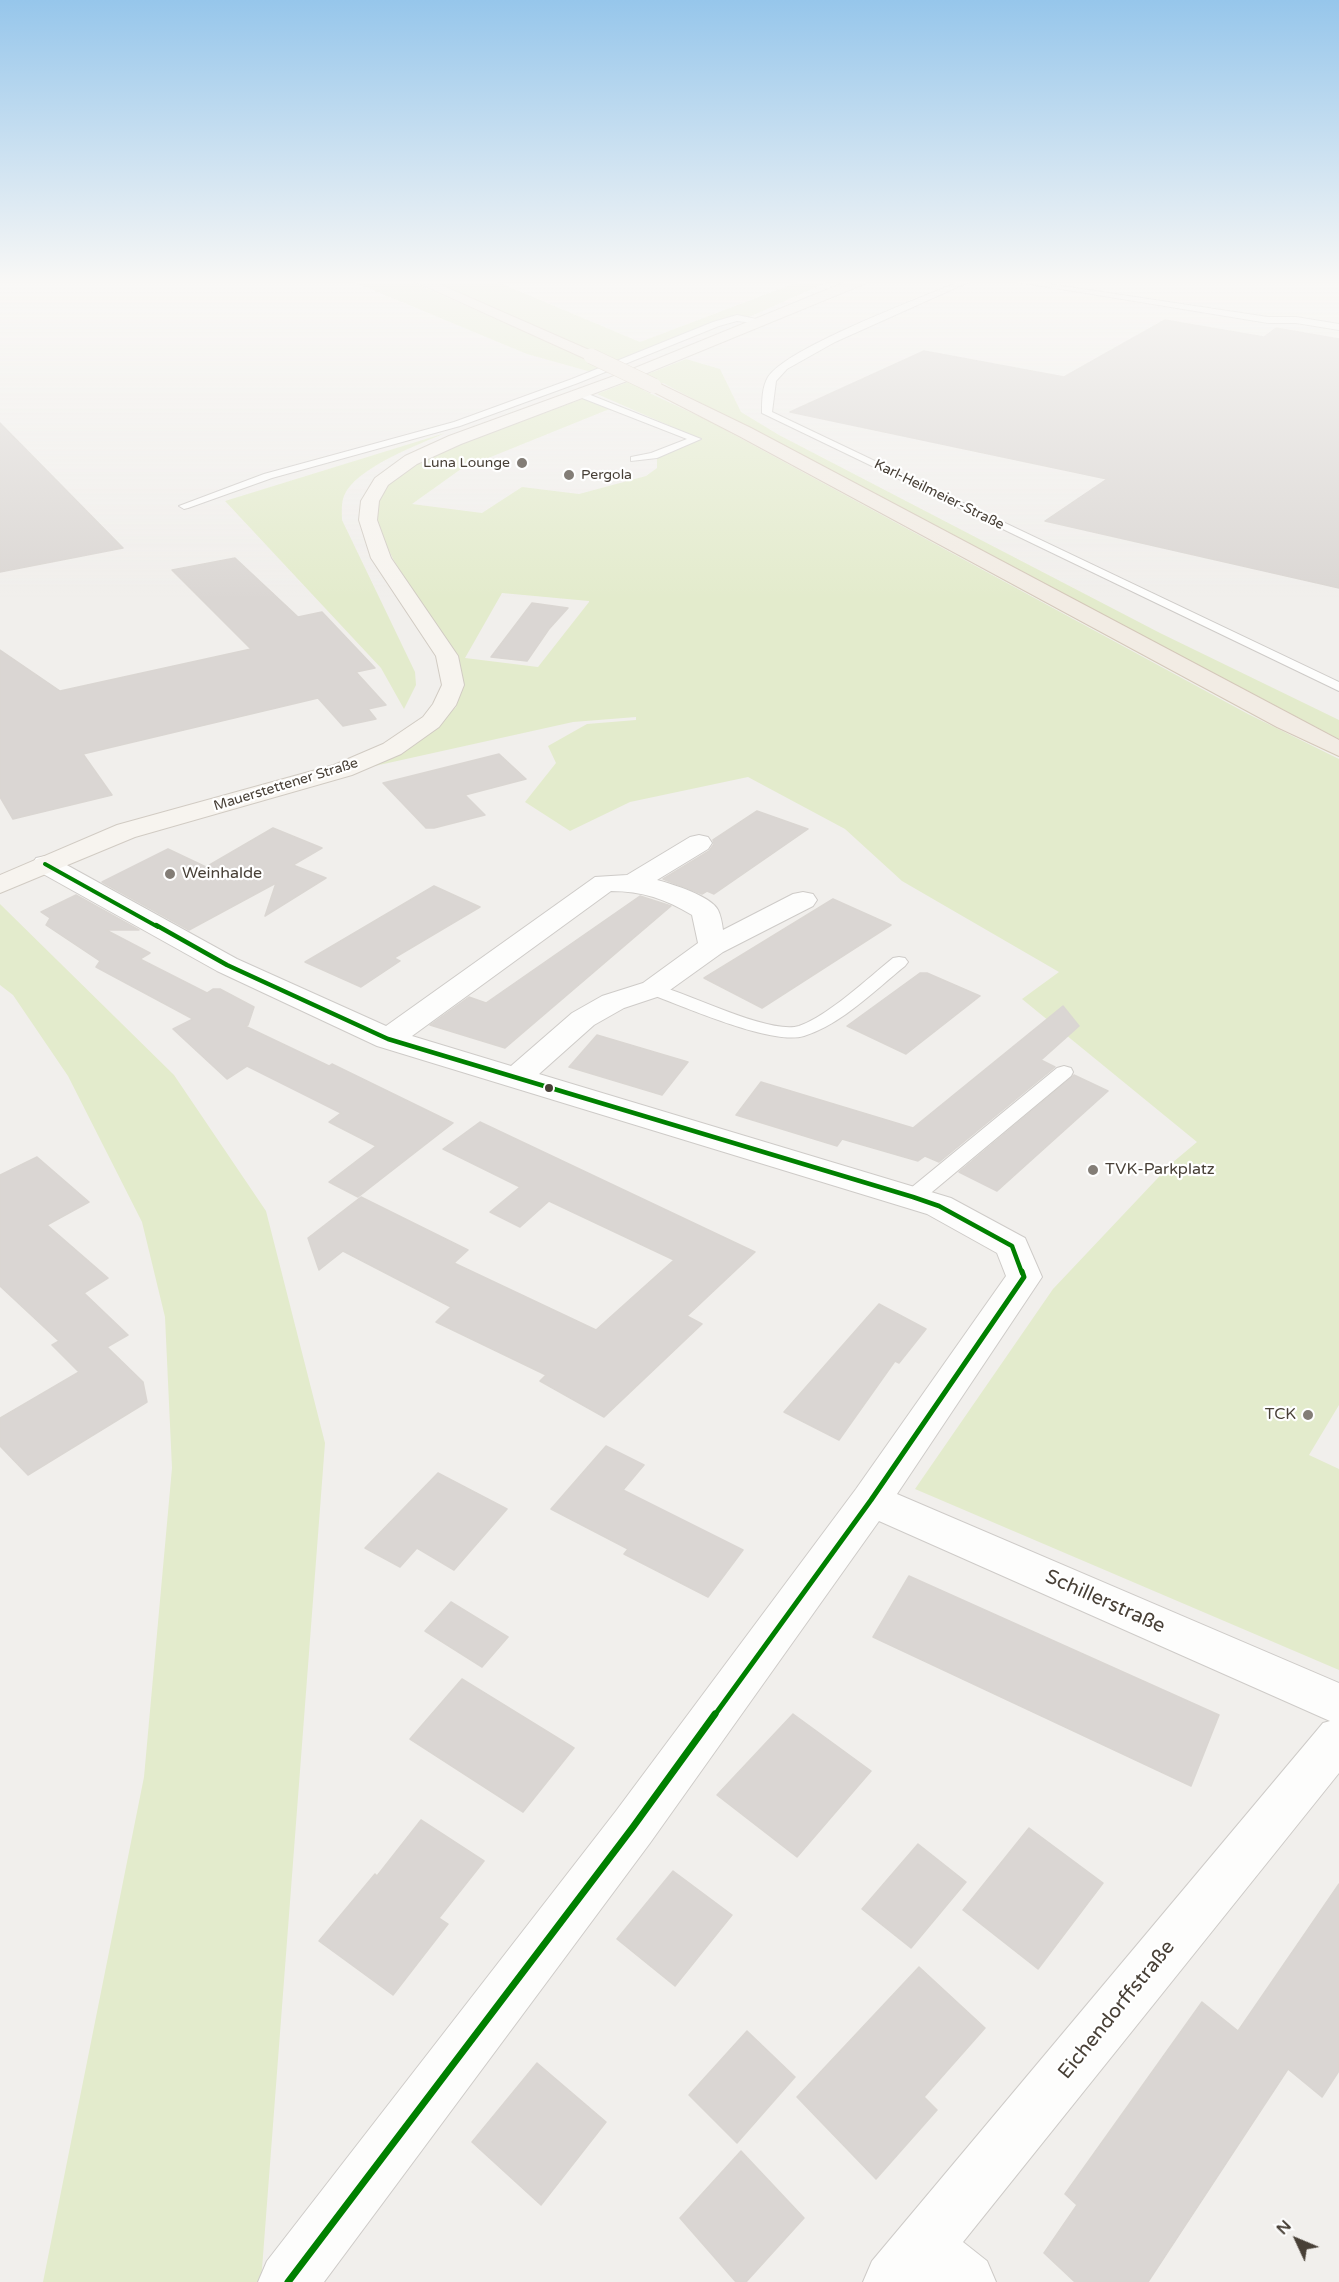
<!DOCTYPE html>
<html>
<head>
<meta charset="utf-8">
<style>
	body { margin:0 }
	#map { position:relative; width:1339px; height:2282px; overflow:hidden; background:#f1efec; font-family:"Varela Round",sans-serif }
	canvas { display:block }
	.north { position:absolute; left:1267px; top:2210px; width:60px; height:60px; -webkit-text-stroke:4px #fff; paint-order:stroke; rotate:314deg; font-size:16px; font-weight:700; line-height:24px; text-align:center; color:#484037 }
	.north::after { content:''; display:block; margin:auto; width:21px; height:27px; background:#484037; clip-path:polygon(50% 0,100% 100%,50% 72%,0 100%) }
</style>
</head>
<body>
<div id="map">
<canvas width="1339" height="2282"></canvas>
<div class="north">N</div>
</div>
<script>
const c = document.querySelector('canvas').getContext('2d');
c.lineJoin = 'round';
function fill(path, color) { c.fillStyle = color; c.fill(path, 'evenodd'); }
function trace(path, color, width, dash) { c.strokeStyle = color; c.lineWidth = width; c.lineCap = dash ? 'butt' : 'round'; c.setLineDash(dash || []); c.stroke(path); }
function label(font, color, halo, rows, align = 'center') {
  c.font = font + ' "Varela Round",sans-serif'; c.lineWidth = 4.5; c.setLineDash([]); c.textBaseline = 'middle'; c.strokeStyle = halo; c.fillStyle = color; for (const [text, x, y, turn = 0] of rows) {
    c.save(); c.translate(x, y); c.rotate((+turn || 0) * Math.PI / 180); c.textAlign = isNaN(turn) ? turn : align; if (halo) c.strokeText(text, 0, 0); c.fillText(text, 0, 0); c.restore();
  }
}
fill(new Path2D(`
	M 351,281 L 410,281 L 584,358 L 596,354 L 432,281 L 495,281 L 640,342 L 801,281 L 830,281 L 749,317 L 736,316 L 713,322 L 591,372 L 527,354 Z
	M 686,359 L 720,369 L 741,412 L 779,435 L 1160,633 L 1339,720 L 1339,739 L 663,383 L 643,390 L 707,420 L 1248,714 L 1339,759 L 1339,1405 L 1309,1455 L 1339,1469 L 1339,1670 L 915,1489 L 1053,1289 L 1172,1163 L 1197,1142 L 1022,999 L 1059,972 L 902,881 L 845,829 L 748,777 L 630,802 L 570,831 L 525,802 L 556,763 L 548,746 L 587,724 L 636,720 L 636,717 L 573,722 L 370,767 L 431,730 L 456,707 L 459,688 L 432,622 L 393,559 L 375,520 L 378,501 L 389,482 L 400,471 L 465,442 L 585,398 L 612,408 L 461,469 L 412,504 L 482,513 L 522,487 L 579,494 L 646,476 L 657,468 L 657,457 L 700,439 L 597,394 ZM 502,593 L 589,601 L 589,602 L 538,667 L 465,658 Z
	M 445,433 C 418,445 355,468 344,496 C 341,503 342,513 342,520 L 415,672 L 416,685 L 404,709 L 381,668 L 225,501 Z
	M 0,904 L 174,1075 L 266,1211 L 325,1443 L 261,2282 L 43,2282 L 144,1777 L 172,1468 L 165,1317 L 142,1222 L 68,1076 L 13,995 L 0,985 Z`), '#e3ebcc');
const building = new Path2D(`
	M 1165,320 L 1264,337 L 1276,328 L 1339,339 L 1339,588 L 1045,521 L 1107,479 L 790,412 L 924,351 L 1064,377 Z
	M 0,423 L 123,548 L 0,572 Z
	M 235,558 L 298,617 L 322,612 L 375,668 L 356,672 L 386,705 L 368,709 L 376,719 L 343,726 L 318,698 L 83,754 L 112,795 L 13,819 L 0,797 L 0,650 L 60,691 L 251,649 L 172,570 Z
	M 532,603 L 568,608 L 549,629 L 527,661 L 491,657 Z
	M 499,754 L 526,779 L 465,795 L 485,815 L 434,828 L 426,828 L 383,783 Z
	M 757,811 L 808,829 L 714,894 L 707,891 L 702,894 L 663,879 L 709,851 L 714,844 L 713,840 Z
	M 273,828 L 322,848 L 293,865 L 326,878 L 265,916 L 276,883 L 189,930 L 102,882 L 168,849 L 206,867 Z
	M 434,886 L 480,907 L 394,958 L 400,961 L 361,987 L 305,962 Z
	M 76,895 L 139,930 L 106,930 L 150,953 L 140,959 L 207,993 L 213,989 L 220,989 L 254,1007 L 248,1025 L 245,1026 L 329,1066 L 332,1064 L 453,1123 L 358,1197 L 329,1182 L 376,1146 L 329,1122 L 341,1113 L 247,1066 L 227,1079 L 173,1029 L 193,1019 L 96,967 L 100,961 L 46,925 L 50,918 L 41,912 Z
	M 640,896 L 671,906 L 505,1048 L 430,1025 L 469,997 L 486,1003 Z
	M 833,899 L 891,925 L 762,1008 L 704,978 Z
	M 920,973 L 927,973 L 980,996 L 906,1054 L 847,1026 Z
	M 1063,1006 L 1079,1026 L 1041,1060 L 1055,1067 L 939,1162 L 925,1156 L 918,1161 L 842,1139 L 837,1146 L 736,1115 L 761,1082 L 913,1128 Z
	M 597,1035 L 688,1062 L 662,1095 L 569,1067 Z
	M 1074,1075 L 1108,1091 L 997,1191 L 959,1172 Z
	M 480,1122 L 755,1252 L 687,1316 L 702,1324 L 604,1417 L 540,1381 L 546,1375 L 436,1322 L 451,1307 L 343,1251 L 319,1270 L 308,1238 L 361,1197 L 468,1250 L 454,1263 L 596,1330 L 674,1260 L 549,1201 L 520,1227 L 490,1212 L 520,1187 L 443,1149 Z
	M 37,1157 L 89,1202 L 47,1225 L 108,1278 L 84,1293 L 128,1335 L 107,1347 L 143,1382 L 147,1402 L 28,1475 L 0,1446 L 0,1418 L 79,1372 L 52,1345 L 59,1341 L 0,1286 L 0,1175 Z
	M 879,1304 L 926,1329 L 899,1363 L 895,1361 L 839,1440 L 784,1412 Z
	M 606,1446 L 644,1465 L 623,1490 L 743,1550 L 708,1597 L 624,1554 L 628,1549 L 551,1509 Z
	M 438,1473 L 507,1509 L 454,1570 L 417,1548 L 400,1567 L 365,1548 Z
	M 909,1576 L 1219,1715 L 1191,1786 L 873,1637 Z
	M 451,1602 L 508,1637 L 482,1667 L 425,1631 Z
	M 462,1679 L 574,1748 L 523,1812 L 410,1739 Z
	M 793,1714 L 871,1771 L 797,1857 L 717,1795 Z
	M 421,1820 L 484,1861 L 439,1918 L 448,1924 L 393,1995 L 319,1941 L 375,1874 L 377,1876 Z
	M 1029,1828 L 1103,1883 L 1038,1969 L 963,1910 Z
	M 918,1844 L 966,1882 L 911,1948 L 862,1909 Z
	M 673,1871 L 732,1915 L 675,1986 L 617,1939 Z
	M 1339,1884 L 1339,2071 L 1322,2097 L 1288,2069 L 1148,2282 L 1075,2282 L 1044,2253 L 1077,2205 L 1065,2194 L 1202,2002 L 1238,2031 Z
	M 919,1967 L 985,2028 L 924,2097 L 937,2110 L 876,2179 L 797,2097 Z
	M 747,2031 L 795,2077 L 737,2143 L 689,2095 Z
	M 537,2063 L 606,2122 L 541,2205 L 472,2142 Z
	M 741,2151 L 804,2218 L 746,2282 L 736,2282 L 680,2218 Z`);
fill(building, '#dad6d3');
trace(building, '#dad6d2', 1.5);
const service = new Path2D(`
	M 961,281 L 971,281 L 835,342 L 787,369 L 776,381 L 772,412 L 1339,682 L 1339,691 L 762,413 C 762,401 762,387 768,377 C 788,347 923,297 961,281 Z
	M 1012,281 L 1029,281 L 1268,317 L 1296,317 L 1339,324 L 1339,330 L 1296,323 L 1268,323 Z
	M 737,315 L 766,321 L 762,324 L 737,321 L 719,326 L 578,383 L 460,426 L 272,478 L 188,508 L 184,509 L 179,506 L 264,474 L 454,422 L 572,379 L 713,322 Z
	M 577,392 L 583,392 L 701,439 L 657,458 L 631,461 L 631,457 L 651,453 L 687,439 L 577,396 Z
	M 899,957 L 905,958 L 908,962 L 905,966 C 875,990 842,1024 804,1036 C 771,1046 681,1005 647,993 L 644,989 L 647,985 L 653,984 C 686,992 769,1035 799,1026 C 828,1016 868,978 893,958 Z
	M 1064,1066 L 1071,1068 L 1073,1072 L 1071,1076 L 920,1202 L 913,1204 L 906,1202 L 903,1197 L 906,1192 L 1057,1068 Z`);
const minor = new Path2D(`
	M 699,835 L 708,837 L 712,843 L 708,849 L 657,880 C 672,884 711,896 718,910 C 721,916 722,923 723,930 L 793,894 L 803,892 L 813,894 L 817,900 L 813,906 L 723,952 L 663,995 L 624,1008 L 594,1025 L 539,1074 L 951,1198 L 1025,1238 L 1042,1277 L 897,1494 L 1339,1683 L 1339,1773 L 963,2242 L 987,2261 L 996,2282 L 863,2282 L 872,2261 L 1323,1723 L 1330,1721 L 879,1521 L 650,1843 L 324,2282 L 258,2282 L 267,2261 L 616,1811 L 856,1489 L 1006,1276 L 997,1253 L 927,1214 L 377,1046 L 217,971 L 36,870 L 32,864 L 36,858 L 45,856 L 54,858 L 237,959 L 386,1026 L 595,877 L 627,875 L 690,837 ZM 611,891 C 642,891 666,899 692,915 L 698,943 L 643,983 L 602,996 L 572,1013 L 511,1066 L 412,1036 Z`);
const secondary = new Path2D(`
	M 848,281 L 866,281 L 864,284 L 635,378 L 461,444 L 417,464 L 388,485 L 379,501 L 377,520 L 391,558 L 458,656 L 464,685 L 456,705 L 439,727 L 401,754 L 352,775 L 135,837 L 0,893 L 0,875 L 117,825 L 334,765 L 383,744 L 423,717 L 433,704 L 442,685 L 436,656 L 371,558 L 359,520 L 361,501 L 375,478 L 405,456 L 449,436 L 625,372 Z`);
const primary = new Path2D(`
	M 414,281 L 432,281 L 596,353 L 599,356 L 596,359 L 586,359 Z
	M 654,381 L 751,428 L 1339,740 L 1339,756 L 1277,727 L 739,436 L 648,389 L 646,386 L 648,383 Z`);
trace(service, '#cecbc8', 2);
trace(minor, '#cecbc8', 2);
trace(secondary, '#d1cbc3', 2);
trace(primary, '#d4c8b9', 2);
fill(service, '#fdfdfc');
fill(minor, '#fdfdfc');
fill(secondary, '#f7f4ef');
fill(primary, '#f2ece4');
const primaryBridge = new Path2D(`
	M 591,356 L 654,386`);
trace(primaryBridge, '#d4c8b9', 16, []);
trace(primaryBridge, '#f2ece4', 15);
trace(new Path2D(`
	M 45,864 L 158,927`), '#008000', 4);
trace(new Path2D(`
	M 156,925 L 227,965 L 388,1039 L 913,1197 L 939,1206 L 1012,1246
	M 1012,1246 L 1022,1273`), '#008000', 4.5);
trace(new Path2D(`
	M 714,1716 L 871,1500 L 1024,1277 L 1022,1271`), '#008000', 5);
trace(new Path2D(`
	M 288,2282 L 633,1827 L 715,1714`), '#008000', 7);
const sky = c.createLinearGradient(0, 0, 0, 600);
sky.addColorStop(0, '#96c6eb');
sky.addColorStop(0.47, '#f9f8f6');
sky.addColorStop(1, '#f9f8f600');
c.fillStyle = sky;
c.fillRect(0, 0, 1339, 600);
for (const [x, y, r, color] of [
	[522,463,6,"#837d76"],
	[569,475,6,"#837d76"],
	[170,874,6,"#837d76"],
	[549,1088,5,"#484037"],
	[1093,1170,6,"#837d76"],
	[1308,1415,6,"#837d76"]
]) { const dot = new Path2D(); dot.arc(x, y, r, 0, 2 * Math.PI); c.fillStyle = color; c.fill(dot); trace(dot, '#fff', 2); }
label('14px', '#484037', '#fff', [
	["Luna Lounge",510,463],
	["Pergola",581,475,"left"]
], 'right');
label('14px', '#484037', '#fff', [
	["Karl-Heilmeier-Straße",939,495,26],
	["Mauerstettener Straße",286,785,-17]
]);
label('16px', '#484037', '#fff', [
	["Weinhalde",182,874],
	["TVK-Parkplatz",1105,1170],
	["TCK",1296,1415,"right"]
], 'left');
label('20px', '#484037', '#fff', [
	["Schillerstraße",1105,1602,24],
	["Eichendorffstraße",1117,2010,-51]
]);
</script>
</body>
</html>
